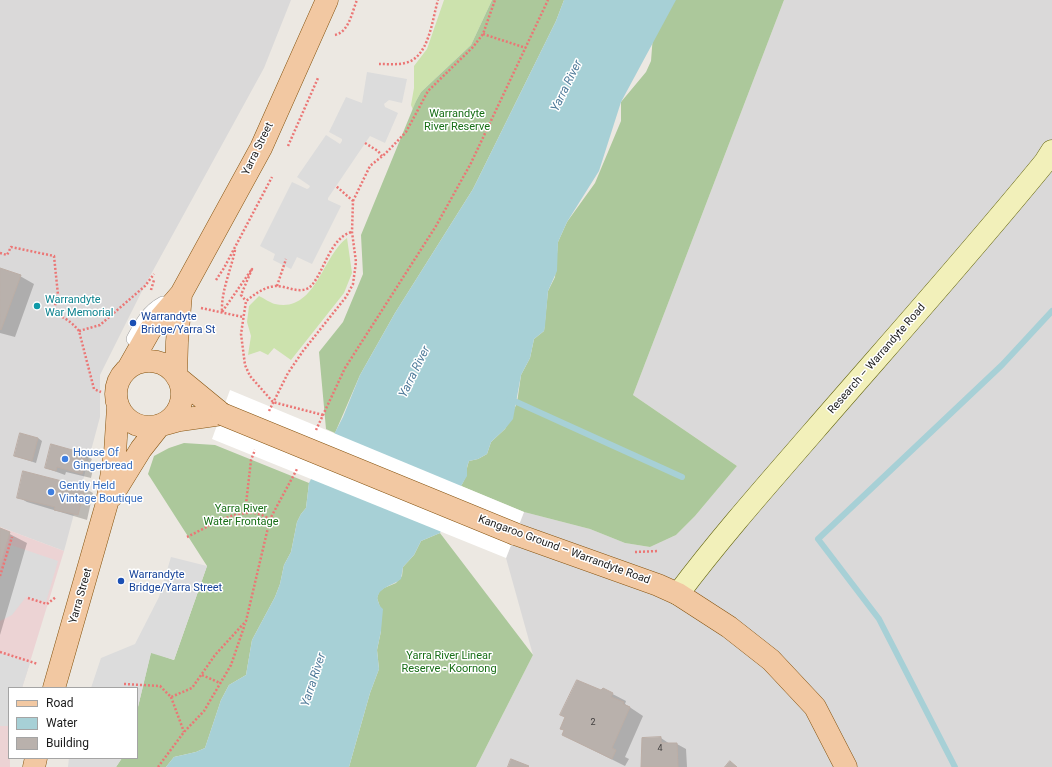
<!DOCTYPE html>
<html>
<head>
<meta charset="utf-8">
<style>
	body { margin:0 }
	#map { position:relative; width:1052px; height:767px; overflow:hidden; background:#ece8e2; font-family:Roboto,sans-serif }
	canvas { display:block }
	.legend { position:absolute; left:8px; top:687px; width:130px; height:72px; box-sizing:border-box; background:#fff; border:1px solid #a4a4a4; margin:0; padding:5px 7px; list-style:none; font-size:12px; color:#1c1c1c }
	.legend li { display:flex; align-items:center; gap:8px; height:20px }
	.legend b { width:20px; border:1px solid #a4a4a4 }
</style>
</head>
<body>
<div id="map">
<canvas width="1052" height="767"></canvas>
<ul class="legend">
<li><b style="height:5px;background:#f2c8a2"></b>Road</li>
<li><b style="height:11px;background:#a7d0d6"></b>Water</li>
<li><b style="height:11px;background:#b9b1ac"></b>Building</li>
</ul>
</div>
<script>
const c = document.querySelector('canvas').getContext('2d');
c.lineJoin = 'round';
function fill(path, color) { c.fillStyle = color; c.fill(path, 'evenodd'); }
function trace(path, color, width, dash) { c.strokeStyle = color; c.lineWidth = width; c.lineCap = dash ? 'butt' : 'round'; c.setLineDash(dash || []); c.stroke(path); }
function label(font, color, halo, rows, align = 'center') {
  c.font = font + ' Roboto,sans-serif'; c.lineWidth = 3; c.setLineDash([]); c.textBaseline = 'middle'; c.strokeStyle = halo; c.fillStyle = color; for (const [text, x, y, turn = 0] of rows) {
    c.save(); c.translate(x, y); c.rotate((+turn || 0) * Math.PI / 180); c.textAlign = isNaN(turn) ? turn : align; if (halo) c.strokeText(text, 0, 0); c.fillText(text, 0, 0); c.restore();
  }
}
fill(new Path2D(`
	M 0,0 L 291,0 L 264,68 L 144,287 L 100,375 L 100,417 L 64,551 L 0,527 Z
	M 784,0 L 1052,0 L 1052,767 L 476,767 L 533,655 L 506,558 L 524,512 L 590,529 L 625,543 L 650,547 L 676,535 L 695,516 L 737,466 L 633,395 Z`), '#dad9d9');
fill(new Path2D(`
	M 0,527 L 64,551 L 22,688 L 9,688 L 10,767 L 0,767 Z`), '#ecd3d4');
fill(new Path2D(`
	M 444,0 L 492,0 L 471,45 L 421,92 L 416,101 L 413,110 L 411,105 L 414,88 L 414,66 L 427,49 Z
	M 347,238 L 352,273 L 344,293 L 291,360 L 274,348 L 268,355 L 260,351 L 248,355 L 251,336 L 247,322 L 249,306 L 259,296 C 264,298 270,303 275,304 C 316,313 322,256 347,238 Z`), '#cce2ad');
fill(new Path2D(`
	M 492,0 L 564,0 L 556,21 L 473,189 L 395,313 L 360,375 L 335,433 L 326,429 L 319,352 L 343,322 L 363,274 L 361,235 L 416,101 L 421,92 L 471,45 Z
	M 672,0 L 784,0 L 633,395 L 737,466 L 695,516 L 676,535 L 650,547 L 625,543 L 590,529 L 524,512 L 461,486 C 468,475 465,472 469,461 L 478,459 L 487,454 L 491,442 L 505,429 L 517,403 L 521,375 L 530,358 L 534,339 L 544,331 L 548,291 L 555,277 L 558,242 L 567,222 L 595,183 L 621,121 L 621,102 L 646,72 L 651,61 L 653,35 Z
	M 184,443 L 215,445 L 309,483 L 306,508 L 301,514 L 297,522 L 291,552 L 284,565 L 280,584 L 275,597 L 252,640 L 246,675 L 229,685 L 221,700 L 205,748 L 196,752 L 174,757 L 166,767 L 116,767 L 122,758 L 137,758 L 137,711 L 151,652 L 174,660 L 207,566 L 148,474 L 154,456 L 169,448 Z
	M 440,533 L 533,655 L 476,767 L 349,767 L 370,693 L 379,669 L 377,650 L 381,631 L 380,607 L 377,598 L 379,592 L 384,588 L 396,583 L 402,576 L 403,567 L 414,555 L 421,541 Z`), '#acc89b');
fill(new Path2D(`
	M 367,72 L 407,79 L 402,103 L 389,100 L 384,104 L 385,107 L 398,113 L 385,143 L 370,136 L 328,198 L 328,200 L 341,206 L 312,264 L 297,257 L 291,269 L 273,260 L 275,254 L 260,246 L 292,182 L 307,189 L 309,188 L 310,186 L 297,177 L 326,135 L 340,144 L 342,141 L 342,139 L 329,132 L 346,97 L 362,103 Z
	M 11,545 L 58,561 L 46,602 L 26,597 L 12,615 L 0,621 L 0,579 Z
	M 171,557 L 207,566 L 174,660 L 151,653 L 137,711 L 137,688 L 91,688 L 101,658 L 135,644 L 159,597 Z
	M 0,653 L 30,663 L 22,688 L 9,688 L 9,726 L 0,726 Z
	M 69,758 L 122,758 L 116,767 L 68,767 Z`), '#dcdcdc');
fill(new Path2D(`
	M 564,0 L 676,0 L 621,102 L 599,171 L 567,222 L 558,242 L 557,271 L 548,291 L 545,326 L 544,331 L 534,339 L 530,358 L 521,375 L 513,419 L 505,429 L 491,442 L 487,454 L 478,459 L 469,461 L 467,467 L 467,476 L 461,486 L 440,533 L 421,541 L 414,555 L 403,567 L 401,579 C 394,585 375,588 378,601 C 379,604 380,607 383,609 L 381,631 L 377,650 L 379,669 L 370,693 L 349,767 L 166,767 L 174,757 L 196,752 L 205,748 L 221,700 L 229,685 L 246,675 L 252,640 L 275,597 L 280,584 L 284,565 L 291,552 L 297,522 L 301,514 L 306,508 L 309,483 L 343,417 L 360,375 L 395,313 L 473,189 L 556,21 Z`), '#a7d0d6');
fill(new Path2D(`
	M 230,390 L 524,512 L 506,558 L 212,439 Z`), '#fff');
fill(new Path2D(`
	M 0,269 L 20,276 L 34,284 L 15,337 L 0,333 Z
	M 38,438 L 42,441 L 36,463 L 15,456 Z
	M 52,445 L 83,454 L 92,459 L 90,463 L 94,465 L 91,478 L 66,472 L 65,475 L 46,468 Z
	M 84,488 L 93,493 L 87,520 L 27,502 L 18,497 Z
	M 0,529 L 27,543 L 0,635 Z
	M 603,689 L 626,701 L 625,704 L 643,716 L 625,757 L 629,759 L 625,766 L 563,735 Z
	M 661,738 L 670,744 L 677,744 L 686,749 L 687,767 L 642,767 L 643,739 Z`), '#0003');
trace(new Path2D(`
	M 510,399 L 682,477
	M 955,767 L 879,619 L 818,539 L 1002,365 L 1052,311`), '#a7d0d6', 6);
const building = new Path2D(`
	M 0,268 L 21,275 L 1,330 L 0,329 Z
	M 20,433 L 38,438 L 32,461 L 14,456 Z
	M 51,444 L 83,453 L 81,458 L 86,459 L 82,474 L 57,467 L 56,471 L 45,468 Z
	M 23,471 L 85,487 L 78,515 L 54,510 L 55,507 L 17,498 Z
	M 0,528 L 10,532 L 0,566 Z
	M 577,680 L 601,690 L 603,688 L 613,693 L 611,697 L 624,702 L 623,704 L 630,707 L 612,748 L 616,750 L 612,759 L 562,735 L 564,730 L 560,729 L 565,717 L 560,715 Z
	M 661,737 L 661,743 L 677,743 L 678,767 L 641,767 L 642,738 Z
	M 511,759 L 529,766 L 528,767 L 508,767 Z
	M 730,761 L 737,767 L 725,767 Z`);
fill(building, '#b9b1ac');
trace(building, '#bcaea6', 1);
const service = new Path2D(`
	M 133,339 C 141,324 148,311 163,303`);
const secondary = new Path2D(`
	M 678,594 C 720,538 767,485 813,432 C 891,342 970,254 1045,162 L 1052,151`);
const primary = new Path2D(`
	M116 394a33 33 0 1 1 66 0a33 33 0 1 1-66 0Z
	M 129,367 L 150,330 L 181,294 L 261,148 L 327,0
	M 176,375 L 177,342 L 181,294
	M 177,377 L 222,414
	M 162,425 L 180,420 L 222,414
	M 112,496 L 141,449 L 160,425
	M 515,534 L 658,585 L 678,594 L 729,627 L 771,660 L 815,707 L 846,767
	M 54,688 L 107,503 L 115,453 L 118,407
	M 34,767 L 36,758`);
trace(service, '#9d9d9d', 14);
trace(secondary, '#65660f', 23);
trace(primary, '#85530f', 23);
trace(new Path2D(`
	M 483,34 L 526,48
	M 335,35 C 349,32 352,12 357,0
	M 379,64 C 387,64 397,65 405,63 C 429,58 432,20 438,0
	M 365,143 L 378,151 L 382,156
	M 288,146 L 318,78
	M 353,201 L 370,166 L 385,154 L 406,132 L 428,91 L 473,47 L 483,34 L 495,0
	M 235,250 C 231,270 221,291 222,312 L 252,269 L 241,295 L 246,301
	M 0,253 L 7,255 L 11,247 L 54,256 L 58,295 L 53,313 C 64,317 72,322 79,331 L 94,389 L 101,392
	M 216,280 L 224,268 L 272,177
	M 277,286 L 286,259
	M 151,290 L 154,280
	M 201,308 L 243,317
	M 79,331 L 100,325 L 145,286 L 154,274
	M 269,411 L 288,373 L 303,351 L 346,297 L 353,284 L 356,262 L 352,232 L 353,201 L 336,186
	M 323,415 L 273,402 L 250,376 L 245,365 L 241,334 L 246,301 C 255,294 264,287 276,286 C 288,286 302,296 312,285 C 325,269 331,237 352,232
	M 316,430 L 345,368 L 436,226 L 471,163 L 548,0
	M 245,513 L 251,460 L 255,450
	M 187,537 C 208,527 236,508 259,514 C 263,515 267,518 270,519
	M 635,552 L 659,551
	M 0,576 L 12,537
	M 28,598 L 47,604 L 56,597
	M 0,652 L 38,664
	M 202,675 L 220,683
	M 124,684 L 160,686 L 171,697 L 192,688 L 215,655 L 246,621 L 270,519 L 297,469
	M 171,697 L 184,732
	M 158,767 L 184,732 L 204,711 L 231,665 L 245,624`), '#eb7675', 2.5, [2, 2]);
trace(service, '#fff', 13);
trace(secondary, '#f2f0ba', 22);
trace(primary, '#f2c8a2', 22);
const primaryBridge = new Path2D(`
	M 222,414 L 515,534`);
trace(primaryBridge, '#85530f', 23, []);
trace(primaryBridge, '#f2c8a2', 22);
for (const [x, y, r, color] of [
	[37,306,4,"#0f9aa8"],
	[133,323,4,"#1a4fb4"],
	[65,459,4,"#3f7fe0"],
	[51,492,4,"#3f7fe0"],
	[121,581,4,"#1a4fb4"]
]) { const dot = new Path2D(); dot.arc(x, y, r, 0, 2 * Math.PI); c.fillStyle = color; c.fill(dot); trace(dot, '#fff', 1.5); }
label('9px', '#434140', null, [
	["2",593,723],
	["4",660,749]
]);
label('11px', '#176e16', '#fff', [
	["Warrandyte",457,114],
	["River Reserve",457,127],
	["Yarra River",241,509],
	["Water Frontage",241,522],
	["Yarra River Linear",449,656],
	["Reserve - Koornong",449,669]
]);
label('11px', '#1c1c1c', '#fff', [
	["Yarra Street",258,149,-64],
	["Research – Warrandyte Road",877,359,-49],
	["Kangaroo Ground – Warrandyte Road",564,550,20],
	["Yarra Street",81,596,-74]
]);
label('11px', '#0d838f', '#fff', [
	["Warrandyte",45,300],
	["War Memorial",45,313]
], 'left');
label('11px', '#164399', '#fff', [
	["Warrandyte",141,317],
	["Bridge/Yarra St",141,330],
	["Warrandyte",129,575],
	["Bridge/Yarra Street",129,588]
], 'left');
label('11px', '#366cbe', '#fff', [
	["House Of",73,453],
	["Gingerbread",73,466],
	["Gently Held",59,486],
	["Vintage Boutique",59,499]
], 'left');
label('italic 12px', '#507b9a', '#fff', [
	["Yarra River",567,86,-64],
	["Yarra River",415,372,-64],
	["Yarra River",314,680,-72]
]);
</script>
</body>
</html>
